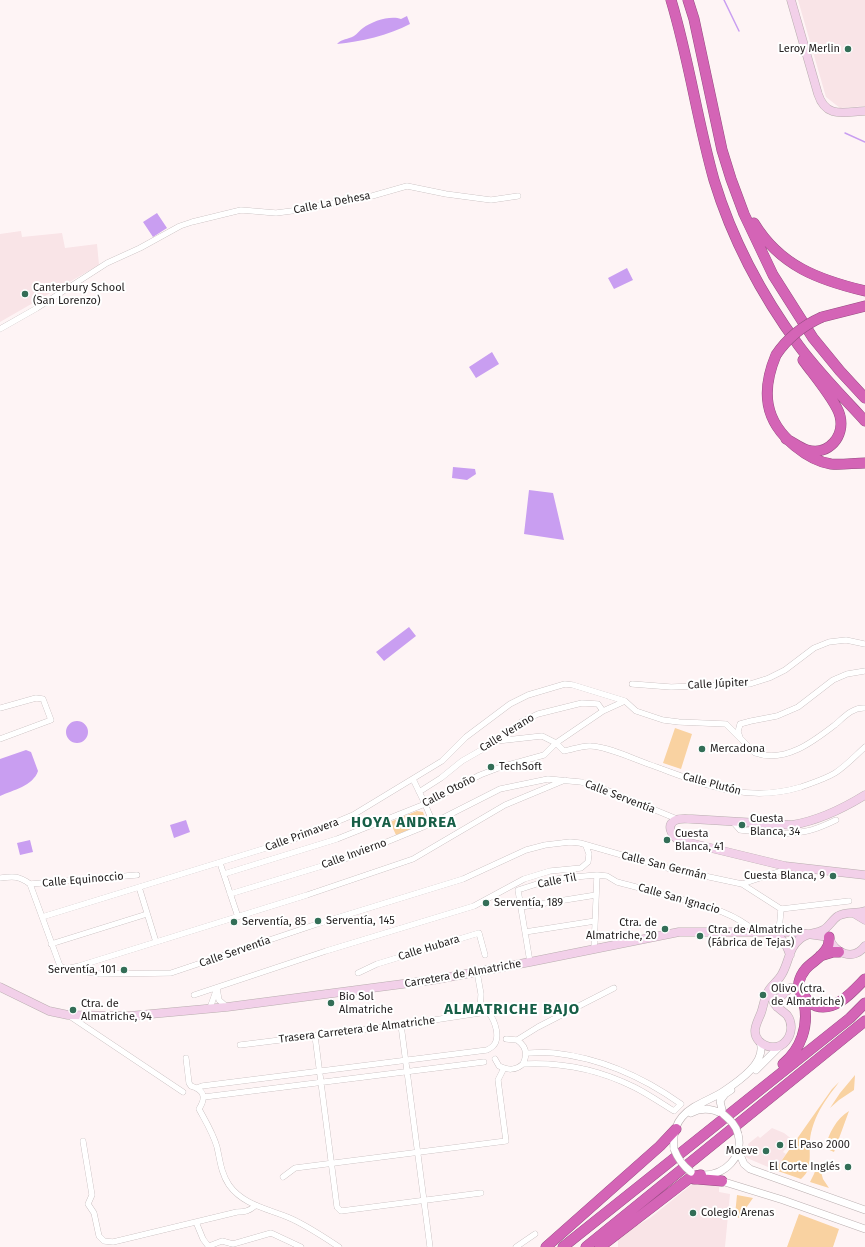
<!DOCTYPE html>
<html>
<head>
<meta charset="utf-8">
<style>
	body { margin:0 }
	canvas { display:block; background:#fef4f5 }
</style>
</head>
<body>
<canvas width="865" height="1247"></canvas>
<script>
const c = document.querySelector('canvas').getContext('2d');
c.lineJoin = 'round';
function fill(path, color) { c.fillStyle = color; c.fill(path, 'evenodd'); }
function trace(path, color, width, dash) { c.strokeStyle = color; c.lineWidth = width; c.lineCap = dash ? 'butt' : 'round'; c.setLineDash(dash || []); c.stroke(path); }
function label(font, color, halo, rows, align = 'center') {
  c.font = font + ' "Fira Sans",sans-serif'; c.lineWidth = 4; c.setLineDash([]); c.textBaseline = 'middle'; c.strokeStyle = halo; c.fillStyle = color; for (const [text, x, y, turn = 0] of rows) {
    c.save(); c.translate(x, y); c.rotate((+turn || 0) * Math.PI / 180); c.textAlign = isNaN(turn) ? turn : align; if (halo) c.strokeText(text, 0, 0); c.fillText(text, 0, 0); c.restore();
  }
}
fill(new Path2D(`
	M 798,0 L 865,0 L 865,106 L 840,108 L 826,97 Z
	M 21,231 L 22,237 L 62,233 L 65,248 L 97,244 L 99,265 L 0,322 L 0,234 Z
	M 772,1128 L 784,1133 L 793,1140 L 783,1152 L 786,1154 L 775,1170 L 747,1158 L 743,1153 L 749,1149 L 748,1144 L 758,1136 L 760,1138 Z
	M 696,1181 L 719,1187 L 719,1192 L 730,1194 L 725,1247 L 618,1247 L 618,1237 L 638,1224 L 638,1225 L 650,1218 Z`), '#f9e4e7');
fill(new Path2D(`
	M 675,728 L 692,734 L 681,769 L 663,763 Z
	M 417,811 L 423,812 L 425,818 L 423,824 L 396,835 L 390,822 Z
	M 855,1075 L 854,1090 L 839,1100 L 830,1108 L 840,1093 Z
	M 839,1082 C 836,1087 831,1092 828,1097 C 820,1108 814,1120 811,1133 C 807,1150 815,1168 801,1179 L 775,1170 L 832,1089 Z
	M 849,1111 L 834,1152 L 825,1148 C 829,1133 836,1119 849,1111 Z
	M 819,1165 L 823,1179 L 829,1188 L 810,1182 L 814,1174 L 817,1166 Z
	M 737,1195 L 753,1198 L 739,1218 L 735,1215 Z
	M 799,1214 L 839,1229 L 833,1247 L 787,1247 Z`), '#f9d2a1');
fill(new Path2D(`
	M 407,16 L 410,24 C 389,35 360,42 337,44 C 343,38 347,40 354,36 C 357,34 360,30 363,28 C 372,21 391,15 401,19 Z
	M 157,213 L 167,228 L 153,237 L 143,222 Z
	M 627,268 L 633,280 L 614,289 L 608,278 Z
	M 492,352 L 499,364 L 476,378 L 469,367 Z
	M 453,467 L 475,469 L 476,474 L 467,480 L 452,478 Z
	M 529,490 L 553,493 L 564,540 L 524,534 Z
	M 409,627 L 416,636 L 384,661 L 376,652 Z
	M66 732a11 11 0 1 1 22 0a11 11 0 1 1-22 0Z
	M 26,750 L 31,752 L 38,771 C 33,786 13,790 0,796 L 0,759 Z
	M 186,820 L 190,832 L 174,838 L 170,825 Z
	M 30,840 L 33,852 L 20,855 L 17,843 Z`), '#c99ef1');
trace(new Path2D(`
	M 724,0 L 739,31
	M 845,133 L 865,142`), '#c99ef1', 1.5);
const minor = new Path2D(`
	M 0,329 L 37,308 L 107,263 L 140,248 L 180,226 L 192,222 L 241,210 L 276,213 L 299,210 L 317,206 L 372,196 L 407,186 L 446,194 L 491,200 L 518,196
	M 632,684 L 671,687 L 750,684 L 769,678 L 785,670 L 814,648 L 829,642 L 846,640 L 865,644
	M 0,708 L 36,698 L 43,699 L 51,720 L 0,739
	M 740,737 L 738,732 L 740,724 L 751,721 L 777,716 L 798,707 L 833,680 L 847,674 L 865,671
	M 497,741 L 542,736 L 556,743 L 564,751 C 572,750 582,745 591,746 C 609,747 631,758 648,764 C 702,783 744,804 801,787 C 812,783 825,779 835,773 C 846,766 855,756 865,747
	M 413,779 L 425,804 L 433,823
	M 565,780 L 505,805 L 413,859 L 307,895 L 79,966 L 81,971 L 100,974 L 171,973 L 317,924 L 463,879 L 526,850 L 545,845 L 570,842 L 580,843 L 667,868 L 742,884 L 781,871 L 785,866
	M 419,792 L 441,778 L 462,761 L 497,741 L 521,722 L 538,714 L 582,703 L 598,704 L 603,711
	M 733,822 L 740,830 C 762,832 785,836 807,831 C 817,829 827,824 836,820
	M 220,863 L 238,917
	M 224,874 L 337,839 L 425,804 L 480,775 L 501,767 L 544,755 L 556,743 L 603,711 L 625,701
	M 0,878 C 14,876 19,876 30,884 L 60,966 L 66,969 L 79,966
	M 30,884 L 137,875
	M 742,884 L 781,909
	M 139,887 L 156,942
	M 230,894 L 345,859 L 433,823 L 500,789 L 548,779 L 581,782 L 604,789 L 677,819
	M 521,907 L 596,895
	M 781,909 L 849,901
	M 42,917 L 292,840 L 329,825 L 353,815 L 442,761 L 466,737 L 510,704 L 528,695 L 565,684 L 573,685 L 625,701 L 636,711 L 663,720 L 679,722 L 726,724 L 755,753 C 785,764 814,741 836,724 C 844,717 853,707 865,708
	M 525,932 L 595,921
	M 779,932 L 781,909
	M 51,944 L 147,914
	M 594,950 L 597,875
	M 530,962 L 518,890 L 543,882 L 562,878 L 597,875 L 607,876 L 617,882 C 637,887 657,893 677,898 C 706,906 733,912 756,932
	M 358,973 L 377,964 L 479,933 L 485,955
	M 217,988 L 219,1000 L 227,1007
	M 194,995 L 326,951 L 474,906 L 524,879 L 550,871 L 581,868 L 588,862 L 589,854 L 586,846
	M 210,1008 L 217,988
	M 68,1015 L 183,1092
	M 401,1025 L 430,1247
	M 315,1036 L 337,1207 L 341,1211 L 481,1193
	M 517,1040 L 538,1027 L 614,988
	M 240,1045 L 401,1025 L 480,1013 L 481,994 L 477,972
	M 186,1058 L 189,1083 L 191,1086 C 205,1090 206,1098 199,1109 C 206,1122 213,1133 217,1147 C 220,1160 221,1173 229,1185 C 244,1206 270,1209 292,1219 C 309,1227 324,1237 339,1247
	M 495,1059 L 499,1066 C 508,1070 515,1071 523,1064 C 528,1054 526,1046 517,1040 L 506,1039
	M 523,1064 C 561,1062 600,1070 634,1087 C 648,1094 661,1103 674,1111 L 681,1104 C 643,1077 600,1058 554,1053 C 545,1052 535,1053 526,1053
	M 197,1088 L 202,1086 L 487,1050 C 489,1049 491,1048 493,1046 C 501,1038 495,1021 489,1013 C 487,1010 483,1009 480,1008
	M 204,1097 L 484,1062
	M 83,1141 L 92,1195 L 88,1204 L 94,1213 L 99,1236 L 104,1241 L 113,1242 L 237,1212 C 245,1212 249,1211 255,1206
	M 283,1177 L 295,1168 L 506,1141 L 498,1080 L 504,1068
	M 196,1222 L 203,1239 L 209,1247
	M 209,1246 L 222,1241 L 233,1244 L 271,1233 L 301,1247
	M 516,1247 L 535,1234`);
const tertiary = new Path2D(`
	M 756,1070 L 780,1046
	M 691,1113 C 702,1107 713,1109 723,1114
	M 723,1114 L 720,1101 L 725,1094 L 731,1090
	M 674,1149 C 673,1138 675,1125 682,1117 C 693,1104 711,1100 724,1091 C 739,1081 767,1062 760,1042
	M 738,1150 L 744,1164 L 750,1169 L 865,1210
	M 703,1175 C 725,1175 744,1157 738,1134
	M 718,1180 L 783,1200 L 865,1229`);
const secondary = new Path2D(`
	M 791,0 L 818,94 C 826,119 844,112 865,111
	M 865,795 C 844,808 816,821 792,825 L 692,819 C 687,819 681,818 676,820 C 665,825 672,835 678,840 L 785,866 L 865,875
	M 855,914 L 865,920
	M 770,934 C 782,936 786,943 790,955
	M 829,937 C 834,953 853,962 865,946
	M 775,983 C 772,989 770,996 774,1003 C 777,1008 783,1011 787,1015 C 793,1023 792,1034 786,1041 C 783,1045 779,1047 773,1047 C 768,1047 763,1045 759,1041 C 751,1032 757,1023 761,1013 C 764,1005 764,997 769,990 C 773,984 779,980 782,974 C 789,962 789,947 800,939 C 807,933 815,934 823,930 C 829,927 832,920 838,916 C 846,911 856,914 865,911
	M 0,987 L 49,1011 L 68,1015 L 129,1016 L 227,1007 L 433,980 L 530,962 L 679,932 L 793,932 L 829,937
	M 777,1007 L 778,999 L 790,988 L 794,988 L 800,992`);
const motorway = new Path2D(`
	M 671,0 C 689,59 697,120 714,180 C 732,239 763,297 799,346 C 819,373 843,397 865,421
	M 688,0 L 694,19 L 722,150 L 731,179 L 744,214 L 773,275 L 813,338 L 840,371 L 865,398
	M 754,223 C 780,266 819,280 865,291
	M 822,317 L 865,306
	M 776,355 C 761,391 764,421 795,446 C 806,455 817,462 831,464 C 842,465 854,463 865,463
	M 786,439 C 793,442 800,448 807,450 C 829,456 845,436 840,416 C 837,402 812,373 803,360
	M 820,956 L 833,952 L 839,952
	M 803,993 C 806,1000 809,1003 816,1006 C 836,1012 853,991 865,979
	M 783,1064 C 801,1049 809,1026 804,1003 C 802,996 798,990 799,982 C 804,962 821,962 828,946 C 829,944 829,940 829,937
	M 694,1179 L 698,1179 L 722,1181
	M 546,1247 L 660,1146 L 676,1129
	M 563,1247 L 850,1018 L 865,1003
	M 586,1247 L 865,1021
	M 600,1247 L 691,1177 L 701,1175`);
trace(minor, '#b9aeaf', 6);
trace(tertiary, '#b9aeaf', 8);
trace(secondary, '#b9aeaf', 9);
trace(motorway, '#974d82', 11);
trace(minor, '#fff', 5.5);
trace(tertiary, '#fff', 7);
trace(secondary, '#f2d0e9', 8);
trace(motorway, '#d464b6', 10);
const tertiaryBridge = new Path2D(`
	M 723,1114 C 730,1120 736,1125 738,1134
	M 674,1149 C 678,1159 682,1165 691,1172`);
const motorwayBridge = new Path2D(`
	M 776,355 C 788,337 802,326 822,317`);
trace(tertiaryBridge, '#b9aeaf', 8, []);
trace(motorwayBridge, '#974d82', 11, []);
trace(tertiaryBridge, '#fff', 7);
trace(motorwayBridge, '#d464b6', 10);
for (const [x, y, r, color] of [
	[848,49,4,"#336e57"],
	[25,294,4,"#336e57"],
	[702,749,4,"#336e57"],
	[491,767,4,"#336e57"],
	[742,825,4,"#336e57"],
	[667,840,4,"#336e57"],
	[833,876,4,"#336e57"],
	[486,903,4,"#336e57"],
	[318,921,4,"#336e57"],
	[234,922,4,"#336e57"],
	[665,929,4,"#336e57"],
	[700,936,4,"#336e57"],
	[124,970,4,"#336e57"],
	[763,995,4,"#336e57"],
	[331,1003,4,"#336e57"],
	[73,1010,4,"#336e57"],
	[780,1145,4,"#336e57"],
	[766,1151,4,"#336e57"],
	[848,1167,4,"#336e57"],
	[693,1213,4,"#336e57"]
]) { const dot = new Path2D(); dot.arc(x, y, r, 0, 2 * Math.PI); c.fillStyle = color; c.fill(dot); trace(dot, '#fff', 1.5); }
label('11px', '#262222', '#fff', [
	["Leroy Merlin",840,49,"right"],
	["Canterbury School",33,288],
	["(San Lorenzo)",33,301],
	["Mercadona",710,749],
	["TechSoft",499,767],
	["Cuesta",750,819],
	["Blanca, 34",750,832],
	["Cuesta",675,834],
	["Blanca, 41",675,847],
	["Cuesta Blanca, 9",825,876,"right"],
	["Serventía, 189",494,903],
	["Serventía, 145",326,921],
	["Serventía, 85",242,922],
	["Ctra. de",657,923,"right"],
	["Almatriche, 20",657,936,"right"],
	["Ctra. de Almatriche",708,930],
	["(Fábrica de Tejas)",708,943],
	["Serventía, 101",116,970,"right"],
	["Olivo (ctra.",771,989],
	["de Almatriche)",771,1002],
	["Bio Sol",339,997],
	["Almatriche",339,1010],
	["Ctra. de",81,1004],
	["Almatriche, 94",81,1017],
	["El Paso 2000",788,1145],
	["Moeve",758,1151,"right"],
	["El Corte Inglés",840,1167,"right"],
	["Colegio Arenas",701,1213]
], 'left');
label('11px', '#262222', '#fff', [
	["Calle La Dehesa",332,203,-11],
	["Calle Júpiter",718,684,-3],
	["Calle Verano",507,733,-32],
	["Calle Plutón",712,784,15],
	["Calle Otoño",449,791,-27],
	["Calle Serventía",620,797,21],
	["Calle Primavera",302,835,-20],
	["Calle Invierno",354,854,-20],
	["Calle San Germán",664,866,14],
	["Calle Equinoccio",83,880,-5],
	["Calle Til",557,881,-11],
	["Calle San Ignacio",679,899,16],
	["Calle Hubara",429,948,-17],
	["Calle Serventía",235,952,-19],
	["Carretera de Almatriche",463,974,-10],
	["Trasera Carretera de Almatriche",357,1030,-7]
]);
c.letterSpacing = '1px';
label('bold 15px', '#165e46', '#fff', [
	["HOYA ANDREA",404,823],
	["ALMATRICHE BAJO",512,1010]
]);
c.letterSpacing = '0px';
</script>
</body>
</html>
